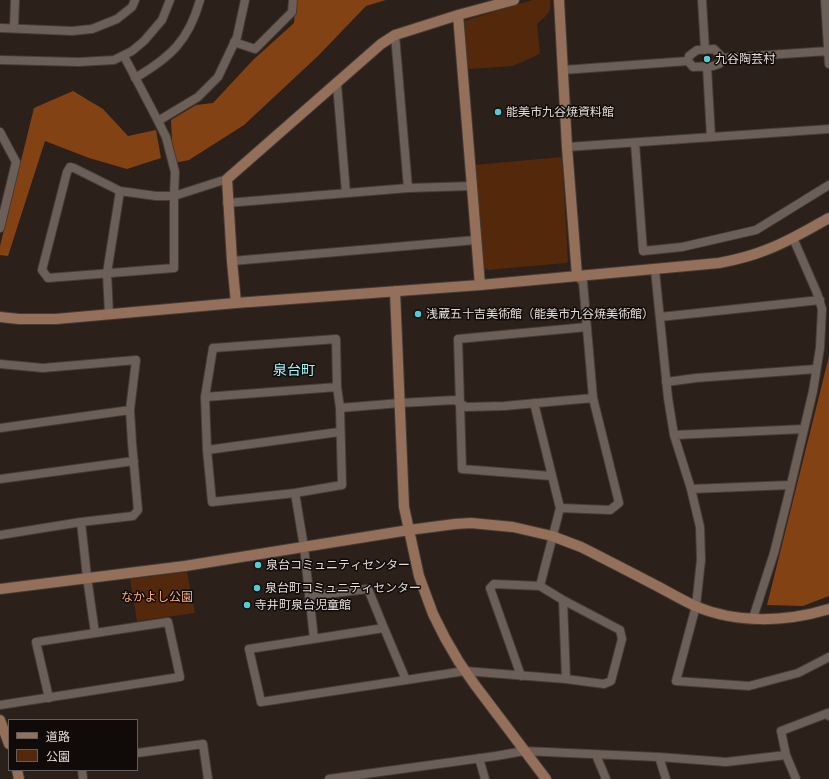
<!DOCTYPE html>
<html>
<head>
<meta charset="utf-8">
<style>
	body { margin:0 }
	#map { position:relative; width:829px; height:779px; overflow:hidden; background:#2b201a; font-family:"Work Sans","Noto Sans JP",sans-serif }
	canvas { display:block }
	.legend { position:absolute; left:8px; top:719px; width:130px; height:52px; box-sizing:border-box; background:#100b09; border:1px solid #645e5b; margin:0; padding:5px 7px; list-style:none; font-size:12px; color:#e2dad6 }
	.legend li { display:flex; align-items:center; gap:8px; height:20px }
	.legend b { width:20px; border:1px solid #645e5b }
</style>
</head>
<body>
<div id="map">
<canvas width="829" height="779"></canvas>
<ul class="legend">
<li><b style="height:5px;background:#94705a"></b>道路</li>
<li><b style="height:11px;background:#53280b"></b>公園</li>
</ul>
</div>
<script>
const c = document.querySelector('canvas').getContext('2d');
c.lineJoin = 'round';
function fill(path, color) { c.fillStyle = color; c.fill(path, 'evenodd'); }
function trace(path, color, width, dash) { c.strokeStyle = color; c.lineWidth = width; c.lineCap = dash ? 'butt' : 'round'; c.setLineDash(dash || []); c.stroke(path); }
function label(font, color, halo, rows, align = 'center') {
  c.font = font + ' "Work Sans","Noto Sans JP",sans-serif'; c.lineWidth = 3; c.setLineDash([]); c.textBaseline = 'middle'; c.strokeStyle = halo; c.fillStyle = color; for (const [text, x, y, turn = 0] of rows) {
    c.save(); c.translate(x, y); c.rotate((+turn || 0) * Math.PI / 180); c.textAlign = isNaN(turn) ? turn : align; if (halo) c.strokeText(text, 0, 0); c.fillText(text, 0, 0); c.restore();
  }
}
fill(new Path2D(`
	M 532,0 L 550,0 C 552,14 546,15 537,24 L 540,54 L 513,66 L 469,69 L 467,66 L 464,21 Z
	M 562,157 L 568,261 L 566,263 L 488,270 L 484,268 L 475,165 Z
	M 187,572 L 195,613 L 137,621 L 130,579 Z`), '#53280b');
fill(new Path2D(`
	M 296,0 L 386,0 L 366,6 L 318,56 L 244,125 L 189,160 L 174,163 L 173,160 L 171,120 L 196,105 L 213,103 L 253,60 L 294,23 Z
	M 73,91 L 103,109 L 128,136 L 156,130 L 161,158 L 127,169 L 89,158 L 45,141 L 8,256 L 0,255 L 0,246 L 34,108 Z
	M 829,356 L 829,596 L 803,606 L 767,605 Z`), '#834214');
const street = new Path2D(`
	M 702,0 L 705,50
	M 825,0 L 829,64
	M 0,28 L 72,31 L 92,29 L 117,19 L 132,7 L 135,0
	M 14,28 L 15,0
	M 395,35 L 408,188
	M 234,42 L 255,49 L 292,12 L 293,0
	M 124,56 L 158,121 L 198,97 L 218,77 L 237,37 L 245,0
	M 723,58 L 714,49 L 697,50 L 689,56 L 688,61 L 693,67 L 713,66 L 719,64 L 723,58 L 828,51
	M 0,60 L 79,62 L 114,60 L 132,51 L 144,41 L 162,20 L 170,0
	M 707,67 L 711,137
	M 563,70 L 688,61
	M 135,78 C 171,57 189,40 200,0
	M 337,84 L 346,193
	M 158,121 L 166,137 L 175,172 L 174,196 L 174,268 L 48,278 L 42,270 L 67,172 L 70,167 L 74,168 L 120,191 L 156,196 L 174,196 L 227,179
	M 0,132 L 16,162 L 0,228
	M 635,143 L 643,251 L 682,247 L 756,230 L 829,185
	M 567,147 L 829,129
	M 227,203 L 408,188 L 472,186
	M 232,261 L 476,240
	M 655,270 L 668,398 L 674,435 L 691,489 L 700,527 L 701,560 L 696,606 L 676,681 L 749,686 L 798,673 L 829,657
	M 109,314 L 107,273 L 120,191
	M 660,317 L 820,300
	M 336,339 L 337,387 L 340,408 L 342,485 L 295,493 L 212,502 L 207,450 L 205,397 L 213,348 Z
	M 0,364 L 43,368 L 136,360 L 130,410 L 132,443 L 138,510 L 133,516 L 81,522 L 0,535
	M 666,382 L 696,378 L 816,369
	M 205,397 L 337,387
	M 340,408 L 400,403 L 455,400 L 466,407 L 504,406 L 593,398 L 583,282 L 577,276
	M 0,428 L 130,410
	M 674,435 L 804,429
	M 207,450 L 339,432
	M 551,476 L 462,469 L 458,339 L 587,327
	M 0,479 L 134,461
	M 691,489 L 790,485
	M 295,493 L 304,547 L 314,639
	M 560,508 L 610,510 L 619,503 L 593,398
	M 81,522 L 87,577 L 95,633
	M 309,596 L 368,589 L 384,628
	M 563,600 L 620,630 L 622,639 L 611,681 L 604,684 L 566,679
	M 753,618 L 774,553 L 788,497 L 813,391 L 820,348 L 822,309 L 817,293 L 793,238
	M 521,676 L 490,588 L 494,584 L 540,586
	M 406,680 L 261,702 L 249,649 L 384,628 L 406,680 L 465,671 L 566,679 L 563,600 L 540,586 L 560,508 L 534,403
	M 0,705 L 180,677 L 168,622 L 36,642 L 49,698
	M 137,753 L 203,744 L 208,779
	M 596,755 L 606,779
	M 786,755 L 781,731 L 828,713 L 829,716
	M 659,757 L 666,779
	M 479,758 L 485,779
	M 82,770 L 83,779
	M 329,779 L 496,756 L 524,751 L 659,757 L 726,762 L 786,755 L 796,779`);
const secondary = new Path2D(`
	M 559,0 L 567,147 L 577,276
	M 458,15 L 480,285
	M 395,291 L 404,507 L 419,576 L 433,614 L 445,638 L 459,662 L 475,685 L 546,779
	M 236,303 L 232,261 L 227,179 L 381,44 L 395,35 L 458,15 L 514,0
	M 0,317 L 19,319 L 56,319 L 236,303 L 480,285 L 719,263 C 735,260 751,256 766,250 C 788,242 809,229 829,218
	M 0,589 L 185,566 L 409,530 L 455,524 L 471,523 L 513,527 L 552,536 L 581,547 C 607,560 632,573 657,586 C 670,593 682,600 695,606 C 737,624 786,622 829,609
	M 0,720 L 9,744
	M 17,770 L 19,779`);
trace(street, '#453c37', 10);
trace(secondary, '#453c37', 12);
trace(street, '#6c5f57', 8);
trace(secondary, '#94705a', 10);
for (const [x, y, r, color] of [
	[707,59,4,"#51ccd3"],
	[498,112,4,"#51ccd3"],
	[418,314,4,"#51ccd3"],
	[258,565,4,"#51ccd3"],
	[257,588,4,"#51ccd3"],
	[247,605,4,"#51ccd3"]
]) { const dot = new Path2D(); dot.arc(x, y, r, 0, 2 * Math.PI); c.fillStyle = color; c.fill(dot); trace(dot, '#100b09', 1.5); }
label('12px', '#e2dad6', '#100b09', [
	["九谷陶芸村",715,59],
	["能美市九谷焼資料館",506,112],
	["浅蔵五十吉美術館（能美市九谷焼美術館）",426,314],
	["泉台コミュニティセンター",266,565],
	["泉台町コミュニティセンター",265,588],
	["寺井町泉台児童館",255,605]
], 'left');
label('12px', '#faad80', '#100b09', [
	["なかよし公園",157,597]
]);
label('14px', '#a3f5fa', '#100b09', [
	["泉台町",294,371]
]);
</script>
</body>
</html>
